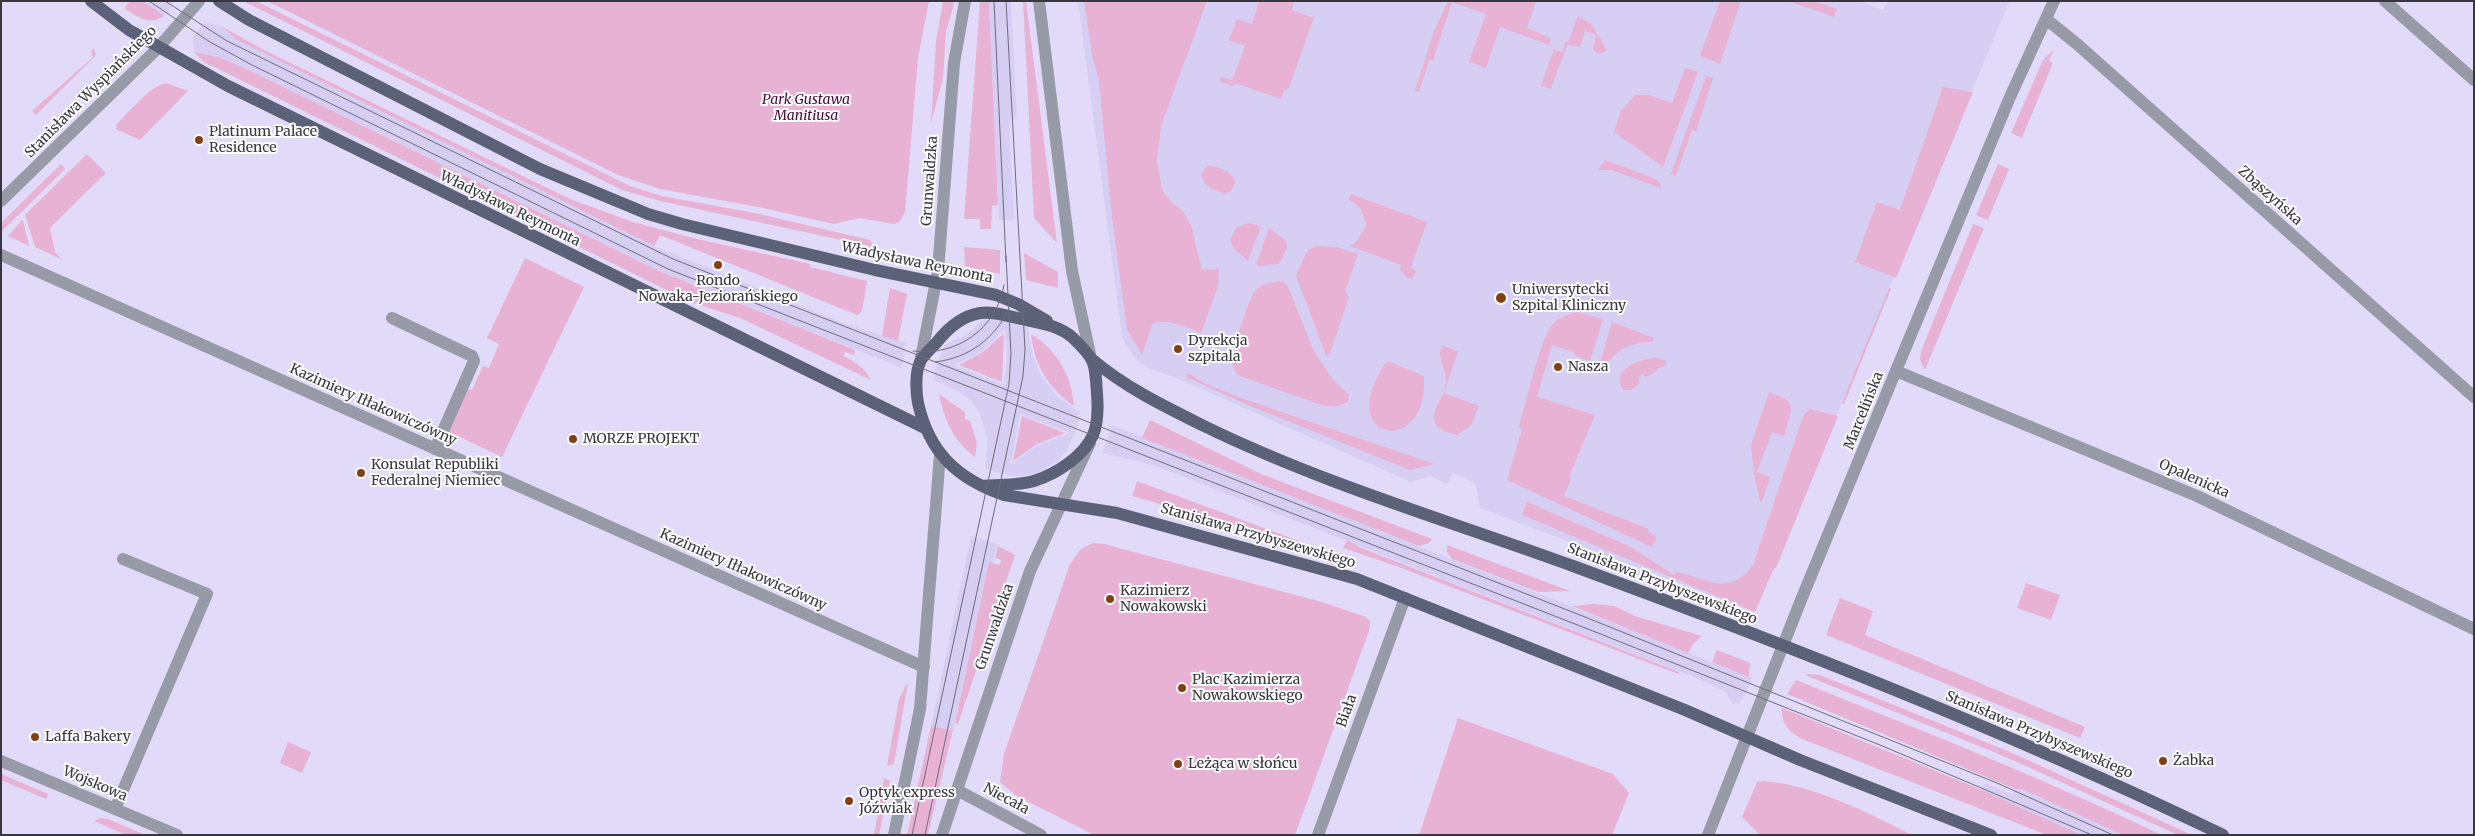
<!DOCTYPE html>
<html>
<head>
<meta charset="utf-8">
<style>
	body { margin:0 }
	#map { position:relative; width:2475px; height:836px; overflow:hidden; background:#e1dbf9; font-family:Merriweather,serif }
	canvas { display:block }
	.frame { position:absolute; inset:0; border:2px solid #383641; pointer-events:none }
</style>
</head>
<body>
<div id="map">
<canvas width="2475" height="836"></canvas>
<div class="frame"></div>
</div>
<script>
const c = document.querySelector('canvas').getContext('2d');
c.lineJoin = 'round';
function fill(path, color) { c.fillStyle = color; c.fill(path, 'evenodd'); }
function trace(path, color, width, dash) { c.strokeStyle = color; c.lineWidth = width; c.lineCap = dash ? 'butt' : 'round'; c.setLineDash(dash || []); c.stroke(path); }
function label(font, color, halo, rows, align = 'center') {
  c.font = font + ' Merriweather,serif'; c.lineWidth = 4; c.setLineDash([]); c.textBaseline = 'middle'; c.strokeStyle = halo; c.fillStyle = color; for (const [text, x, y, turn = 0] of rows) {
    c.save(); c.translate(x, y); c.rotate((+turn || 0) * Math.PI / 180); c.textAlign = isNaN(turn) ? turn : align; if (halo) c.strokeText(text, 0, 0); c.fillText(text, 0, 0); c.restore();
  }
}
fill(new Path2D(`
	M 143,1 L 173,1 L 173,2 L 169,12 L 164,16 Z
	M 989,1 L 1011,1 L 1017,119 L 1009,120 L 1014,221 L 999,220 Z
	M 1078,1 L 1860,1 L 1883,10 L 1888,1 L 2009,2 L 1755,612 L 1480,508 L 1475,483 L 1453,473 L 1447,484 L 1430,476 L 1411,482 L 1181,380 L 1146,367 L 1138,361 L 1126,346 L 1122,336 Z
	M 208,23 L 221,26 L 237,40 L 654,246 L 843,323 L 906,343 L 902,368 L 657,270 L 251,71 L 218,57 L 194,52 L 193,37 L 202,25 Z
	M 984,319 L 1006,321 L 1028,328 L 1033,357 L 1042,377 L 1058,397 L 1079,411 L 1078,425 L 1067,450 L 1058,461 L 1035,474 L 1014,477 L 985,469 L 988,440 L 980,413 L 971,401 L 959,392 L 934,380 L 936,366 L 945,344 L 966,335 ZM 1005,329 L 1007,356 L 1004,385 L 954,365 L 982,351 ZM 1020,414 L 1070,433 L 1038,445 L 1011,464 Z
	M 1112,425 L 1752,678 L 1746,693 L 1739,703 L 1732,704 L 1726,692 L 1703,681 L 1156,466 L 1103,453 Z
	M 971,536 L 998,544 L 992,563 L 989,563 L 953,730 L 931,726 Z
	M 1985,783 L 2012,795 L 2015,789 L 2022,789 L 2123,835 L 2081,835 L 1989,795 L 1982,790 Z`), '#d6cff3');
fill(new Path2D(`
	M 130,1 L 143,1 L 164,16 C 149,26 137,17 124,8 Z
	M 243,1 L 256,1 L 630,186 L 662,196 L 755,213 L 870,240 L 874,247 L 660,201 L 622,190 Z
	M 267,1 L 929,1 L 918,58 L 905,213 L 899,222 L 894,224 L 860,218 L 834,224 L 758,207 L 660,189 L 618,175 Z
	M 943,1 L 955,1 L 946,31 L 943,78 L 931,123 L 936,41 Z
	M 980,1 L 989,1 L 998,205 L 992,206 L 991,229 L 980,229 L 980,219 L 964,219 Z
	M 1023,1 L 1026,1 L 1057,243 L 1034,218 Z
	M 1084,1 L 1207,1 L 1161,126 L 1157,160 L 1162,190 L 1170,201 L 1182,210 L 1191,225 L 1202,270 L 1219,269 L 1218,286 L 1201,333 C 1186,327 1169,319 1153,323 L 1142,355 L 1127,329 L 1112,218 L 1099,81 L 1092,55 Z
	M 1259,1 L 1294,1 L 1292,10 L 1314,18 L 1289,88 L 1284,91 L 1281,99 L 1237,84 L 1231,86 L 1220,81 L 1221,77 L 1232,80 L 1245,46 L 1229,40 L 1237,19 L 1252,24 Z
	M 1448,1 L 1536,1 L 1527,28 L 1551,38 L 1549,45 L 1500,27 L 1486,68 L 1469,62 L 1486,14 L 1452,2 L 1433,61 L 1429,60 L 1419,92 L 1415,90 L 1435,29 Z
	M 1720,1 L 1741,1 L 1720,64 L 1700,56 Z
	M 1788,1 L 1814,1 L 1837,9 L 1834,17 Z
	M 1578,16 L 1592,25 L 1607,50 L 1600,54 L 1593,50 L 1596,35 L 1585,31 L 1580,47 L 1567,45 L 1551,89 L 1541,86 L 1554,49 L 1562,52 L 1566,41 L 1568,42 Z
	M 221,26 L 262,49 L 570,199 L 633,222 L 693,238 L 810,264 L 810,267 L 867,281 L 862,311 L 858,315 L 847,311 L 660,235 L 654,246 L 237,40 Z
	M 94,48 L 96,55 L 36,115 L 32,111 L 93,57 L 91,51 Z
	M 2054,49 L 2049,61 L 2053,63 L 2022,138 L 2011,133 L 2043,60 Z
	M 194,52 L 218,57 L 251,71 L 657,270 L 855,350 L 854,355 L 845,352 L 843,356 C 855,361 865,368 871,380 L 740,318 L 693,303 L 204,62 Z
	M 1685,68 L 1698,72 L 1663,167 L 1614,132 L 1621,111 L 1635,95 L 1648,95 L 1672,103 Z
	M 1706,76 L 1713,78 L 1696,131 L 1692,130 L 1676,176 L 1671,174 Z
	M 166,83 L 188,91 L 140,140 L 116,129 L 116,125 C 127,114 151,85 166,83 Z
	M 1943,87 L 1973,92 L 1896,278 L 1855,262 L 1877,202 L 1900,210 Z
	M 87,154 L 106,173 L 50,228 L 55,252 L 61,259 L 35,247 L 25,215 Z
	M 1605,160 L 1656,179 L 1661,185 L 1660,188 L 1612,170 L 1598,170 Z
	M 61,164 L 65,169 L 1,232 L 1,224 L 5,219 Z
	M 1998,164 L 2009,169 L 1988,220 L 1976,215 Z
	M 1207,166 C 1218,167 1233,170 1235,183 L 1231,191 L 1225,194 L 1210,188 L 1205,184 L 1201,174 Z
	M 1351,194 L 1427,222 L 1411,268 L 1416,271 L 1412,279 L 1407,278 L 1400,270 L 1401,265 L 1350,246 L 1357,241 L 1366,225 L 1361,209 L 1349,199 Z
	M 22,220 L 23,220 L 29,246 L 8,236 Z
	M 1249,223 L 1261,226 L 1248,261 L 1233,248 L 1230,239 L 1237,227 Z
	M 1973,224 L 1984,228 L 1925,370 L 1920,360 L 1921,351 Z
	M 1269,228 L 1286,241 L 1287,248 L 1279,264 L 1258,266 L 1256,264 Z
	M 1316,246 L 1336,247 L 1358,254 L 1345,292 L 1349,297 L 1330,354 L 1326,355 L 1296,276 L 1307,251 Z
	M 964,247 L 1000,250 L 1000,274 L 965,266 Z
	M 1024,253 L 1058,272 L 1058,288 L 1026,280 Z
	M 525,258 L 584,287 L 502,457 L 447,431 L 466,388 L 472,390 L 483,366 L 489,368 L 499,344 L 487,338 Z
	M 1278,281 L 1284,282 L 1288,287 L 1314,351 L 1333,380 L 1349,395 L 1348,401 C 1338,408 1332,407 1321,405 L 1237,375 L 1230,359 C 1235,345 1248,299 1256,290 C 1261,284 1271,282 1278,281 Z
	M 890,288 L 907,294 L 898,341 L 882,336 Z
	M 1889,288 L 1891,289 L 1844,404 L 1842,403 Z
	M 1577,312 L 1603,319 L 1590,361 L 1574,355 L 1574,352 L 1552,345 L 1537,397 L 1595,415 L 1569,477 L 1571,479 L 1564,496 L 1649,529 L 1648,532 L 1655,535 L 1656,540 L 1652,547 L 1507,480 L 1522,429 L 1519,427 C 1525,407 1541,336 1553,324 C 1559,317 1568,314 1577,312 Z
	M 1612,322 L 1654,338 L 1653,342 C 1632,341 1615,350 1604,368 L 1599,366 Z
	M 1004,333 L 1002,382 L 959,365 L 983,352 Z
	M 1031,334 C 1057,350 1072,376 1074,406 C 1049,389 1034,365 1031,334 Z
	M 1442,345 L 1458,352 L 1444,393 L 1479,406 L 1471,426 L 1457,435 C 1412,425 1447,402 1446,379 C 1445,367 1437,358 1442,345 Z
	M 1656,358 L 1666,360 L 1666,366 L 1658,368 L 1657,371 L 1646,377 L 1643,374 L 1638,379 L 1640,383 L 1631,390 L 1623,390 L 1619,380 C 1624,364 1641,359 1656,358 Z
	M 1387,361 L 1424,376 C 1429,460 1330,441 1387,361 Z
	M 1187,373 L 1206,384 L 1241,398 L 1434,464 L 1410,470 L 1255,408 L 1186,377 Z
	M 1769,392 C 1801,403 1791,408 1784,436 L 1772,432 L 1757,472 L 1770,477 L 1761,504 L 1754,476 L 1751,444 Z
	M 939,394 L 965,412 L 965,419 L 970,421 L 977,443 L 975,457 C 954,442 944,419 939,394 Z
	M 1810,409 L 1838,416 L 1776,568 L 1774,568 L 1755,612 L 1522,515 L 1527,502 L 1631,547 L 1674,575 L 1677,572 C 1707,579 1730,597 1753,565 L 1803,416 Z
	M 1022,416 L 1065,433 L 1037,444 L 1013,461 Z
	M 1150,420 L 1261,474 L 1432,539 L 1429,543 L 1419,546 L 1142,438 Z
	M 1137,481 L 1326,551 L 1132,496 Z
	M 1347,540 L 1359,547 L 1679,672 L 1678,674 L 1396,566 L 1343,548 Z
	M 1093,543 L 1104,544 L 1322,602 L 1366,617 L 1370,621 L 1370,628 L 1295,835 L 1094,835 L 1015,795 L 1000,782 L 1004,754 L 1070,564 L 1081,549 Z
	M 1447,545 L 1570,591 L 1538,592 L 1452,559 L 1447,552 Z
	M 998,546 L 1015,555 L 958,724 L 955,723 L 989,562 L 1000,565 L 1001,560 L 995,558 Z
	M 2026,583 L 2060,595 L 2051,620 L 2017,608 Z
	M 1840,598 L 1873,611 L 1865,635 L 2085,727 L 2080,738 L 1826,635 Z
	M 1594,604 L 1614,606 L 1635,616 L 1702,636 L 1693,644 L 1688,653 L 1572,606 Z
	M 1717,650 L 1750,663 L 1749,677 L 1712,662 Z
	M 1809,674 L 1820,675 L 2010,752 L 2192,835 L 2178,835 L 2008,758 L 1805,675 Z
	M 1796,680 C 1919,729 2042,778 2162,835 L 2123,835 L 2022,789 L 2015,789 L 1787,694 Z
	M 908,682 L 894,764 L 887,766 L 899,699 Z
	M 1782,708 L 1982,790 L 2081,835 L 2047,835 L 1807,741 C 1792,735 1781,726 1782,708 Z
	M 1458,718 L 1613,774 L 1629,793 L 1612,835 L 1419,835 Z
	M 931,726 L 953,730 L 928,835 L 907,835 Z
	M 288,742 L 311,752 L 302,773 L 280,763 Z
	M 1,774 L 48,794 L 46,799 L 1,780 Z
	M 884,778 L 890,781 L 879,835 L 874,835 Z
	M 1763,781 C 1815,785 1866,812 1912,835 L 1760,835 L 1742,817 L 1757,782 Z
	M 101,818 L 108,819 L 145,835 L 126,835 L 94,821 Z`), '#e8b2d5');
trace(new Path2D(`
	M 1039,1 L 1072,271 L 1090,354
	M 2385,1 L 2474,80
	M 2046,19 L 2077,44 L 2474,397
	M 1,201 L 158,48 L 199,1
	M 1,255 L 924,667
	M 392,318 L 472,356 L 474,361 L 435,449
	M 920,363 L 938,271 L 954,63 L 965,1
	M 1896,371 L 2197,496 L 2474,629
	M 1,761 L 177,835
	M 957,790 L 1041,835
	M 115,809 L 207,594 L 123,559
	M 894,835 L 920,709 L 940,454
	M 942,835 L 1030,571 L 1090,443
	M 1318,835 L 1405,598
	M 1708,835 L 1801,600 L 1885,397 L 2010,97 L 2054,1`), '#979ba7', 12);
trace(new Path2D(`
	M 91,1 L 129,30 L 228,86 L 925,428
	M 219,1 L 249,20 L 540,169 L 648,214 L 682,224 L 875,270 L 996,295 L 1018,304 L 1047,321
	M 1093,360 C 1126,388 1166,407 1204,426 C 1323,484 1450,521 1573,566 C 1793,647 2012,733 2223,835
	M 982,486 C 999,484 1018,486 1034,481 C 1056,474 1083,457 1093,435 C 1098,424 1098,407 1097,394 C 1095,363 1096,360 1073,338 C 1059,325 1039,323 1021,319 C 1008,316 993,311 980,313 C 962,316 948,328 937,342 C 932,348 923,355 920,362 C 915,373 916,392 918,403 C 929,452 957,479 1004,495 L 1117,513 L 1357,579 L 1685,710 L 1800,760 L 1991,835`), '#5b6277', 12);
trace(new Path2D(`
	M 149,1 L 210,42 L 252,65 L 668,269 L 1598,633 L 1880,745 L 2092,835
	M 165,1 L 227,41 L 673,259 L 1585,617 L 1997,783 L 2113,835
	M 994,1 L 1006,262
	M 913,351 C 957,357 997,328 1004,285
	M 935,362 C 969,358 994,339 1009,309
	M 912,835 L 1009,384 L 1011,354 L 1006,256
	M 925,835 L 1023,376 L 1025,349 L 1006,1`), '#6e6b7c', 1);
for (const [x, y, r, color] of [
	[199,140,5,"#844015"],
	[718,265,5,"#844015"],
	[1501,298,6,"#844015"],
	[1178,349,5,"#844015"],
	[1558,367,5,"#844015"],
	[573,439,5,"#844015"],
	[361,473,5,"#844015"],
	[1110,599,5,"#844015"],
	[1182,688,5,"#844015"],
	[35,737,5,"#844015"],
	[2163,761,5,"#844015"],
	[1178,764,5,"#844015"],
	[849,801,5,"#844015"]
]) { const dot = new Path2D(); dot.arc(x, y, r, 0, 2 * Math.PI); c.fillStyle = color; c.fill(dot); trace(dot, '#fff', 2); }
label('14px', '#383641', '#fff', [
	["Stanisława Wyspiańskiego",91,92,-45],
	["Grunwaldzka",930,181,-86],
	["Zbąszyńska",2270,196,42],
	["Władysława Reymonta",510,209,26],
	["Władysława Reymonta",917,263,12],
	["Kazimiery Iłłakowiczówny",373,405,24],
	["Marcelińska",1864,411,-68],
	["Opalenicka",2194,479,24],
	["Stanisława Przybyszewskiego",1258,536,16],
	["Kazimiery Iłłakowiczówny",743,570,24],
	["Stanisława Przybyszewskiego",1662,584,21],
	["Grunwaldzka",995,627,-71],
	["Biała",1347,711,-70],
	["Stanisława Przybyszewskiego",2039,735,23],
	["Wojskowa",95,784,23],
	["Niecała",1006,799,28]
]);
label('italic 14px', '#4a093a', '#fff', [
	["Park Gustawa",806,100],
	["Manitiusa",806,116]
]);
label('14px', '#383641', '#fff', [
	["Platinum Palace",209,132],
	["Residence",209,148],
	["Rondo",718,281,"center"],
	["Nowaka-Jeziorańskiego",718,297,"center"],
	["Uniwersytecki",1512,290],
	["Szpital Kliniczny",1512,306],
	["Dyrekcja",1188,341],
	["szpitala",1188,357],
	["Nasza",1568,367],
	["MORZE PROJEKT",583,439],
	["Konsulat Republiki",371,465],
	["Federalnej Niemiec",371,481],
	["Kazimierz",1120,591],
	["Nowakowski",1120,607],
	["Plac Kazimierza",1192,680],
	["Nowakowskiego",1192,696],
	["Laffa Bakery",45,737],
	["Żabka",2173,761],
	["Leżąca w słońcu",1188,764],
	["Optyk express",859,793],
	["Jóźwiak",859,809]
], 'left');
</script>
</body>
</html>
